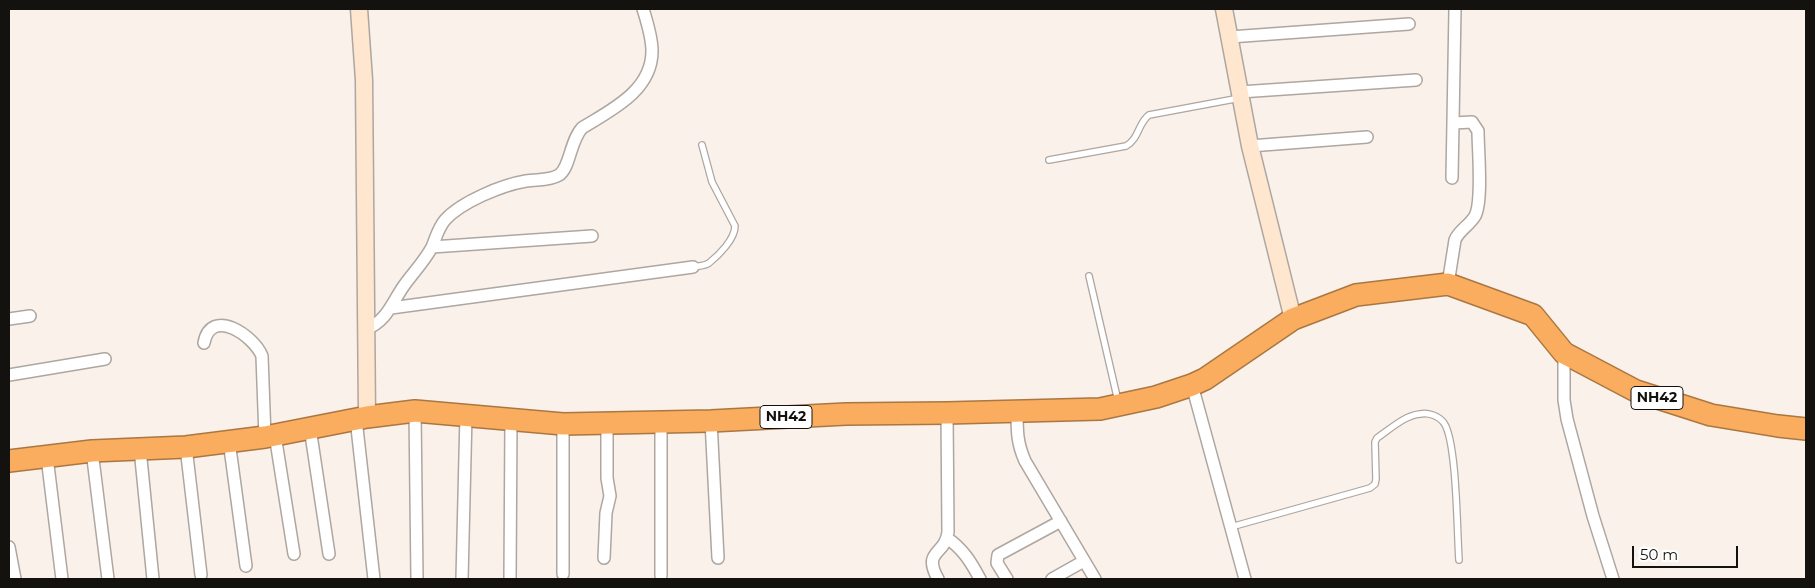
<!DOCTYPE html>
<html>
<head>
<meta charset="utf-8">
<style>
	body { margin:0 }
	#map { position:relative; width:1815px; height:588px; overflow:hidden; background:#f9f1ea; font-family:Montserrat,sans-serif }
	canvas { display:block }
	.frame { position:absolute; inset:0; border:10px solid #14120f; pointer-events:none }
	.scale { position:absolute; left:1632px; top:546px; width:106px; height:22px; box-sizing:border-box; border:2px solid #14120f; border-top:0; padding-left:6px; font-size:15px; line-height:18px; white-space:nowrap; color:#14120f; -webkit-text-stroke:4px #fff; paint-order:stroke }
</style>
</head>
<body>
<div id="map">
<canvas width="1815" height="588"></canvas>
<div class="frame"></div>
<div class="scale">50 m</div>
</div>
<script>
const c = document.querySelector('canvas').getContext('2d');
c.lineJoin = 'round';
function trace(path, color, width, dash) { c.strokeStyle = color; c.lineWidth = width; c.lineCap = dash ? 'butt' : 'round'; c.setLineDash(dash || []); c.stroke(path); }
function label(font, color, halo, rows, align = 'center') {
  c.font = font + ' Montserrat,sans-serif'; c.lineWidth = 5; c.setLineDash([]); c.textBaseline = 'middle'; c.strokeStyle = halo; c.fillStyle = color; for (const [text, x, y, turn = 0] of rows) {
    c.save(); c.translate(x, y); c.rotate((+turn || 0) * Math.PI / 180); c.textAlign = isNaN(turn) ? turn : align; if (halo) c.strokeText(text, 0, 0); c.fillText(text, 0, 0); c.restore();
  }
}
const lane = new Path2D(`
	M 1049,160 L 1126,146 C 1139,139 1138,123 1149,115 L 1240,98
	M 693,267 C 698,266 705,266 709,263 C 719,255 735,239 735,226 L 712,182 L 702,145
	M 1089,276 L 1118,401
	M 1231,527 L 1370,488 L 1375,484 L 1376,479 L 1375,442 L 1377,438 C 1389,430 1405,415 1420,414 C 1428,412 1439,416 1444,423 C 1457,442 1457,533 1459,560`);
const street = new Path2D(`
	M 1230,37 L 1409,24
	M 1240,92 L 1416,80
	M 1250,146 L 1367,137
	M 1452,178 L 1455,9
	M 432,247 L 592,236
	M 1448,284 L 1455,240 C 1459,230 1469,226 1475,216 C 1483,201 1478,150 1478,131 L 1472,122 L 1453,123
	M 391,308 L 693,267
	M 9,319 L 30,316
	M 366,329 C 386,322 392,303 403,287 C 412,274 424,262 432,247 C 436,238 438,228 445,220 C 461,202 502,185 526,181 C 537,179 549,181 559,175 C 570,168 570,141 582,128 C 611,110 652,91 652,51 C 652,37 647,22 643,9
	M 204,343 C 211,306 254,336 262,356 L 265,437
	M 1564,353 L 1564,400 L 1567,419 L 1593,516 L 1613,579
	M 9,375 L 105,359
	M 1192,385 L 1245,579
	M 415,411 L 417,579
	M 1017,411 C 1017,431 1017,443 1025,461 L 1095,579
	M 356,419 L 374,579
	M 711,421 L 718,558
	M 310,428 L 329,554
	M 275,435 L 294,554
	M 229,441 L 246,566
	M 186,447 L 201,575
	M 140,449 L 153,579
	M 92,451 L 108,579
	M 47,457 L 62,579
	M 947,538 C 963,549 971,562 980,579
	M 9,547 L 15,579
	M 604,558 L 606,513 L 610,496 L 607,478 L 607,424
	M 563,574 L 563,424
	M 661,576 L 661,422
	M 510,578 L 511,420
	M 462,579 L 466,415
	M 938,579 C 922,550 945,556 948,532 L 947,413
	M 1007,579 L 997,563 L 998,555 L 1061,521
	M 1052,579 L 1084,561`);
const secondary = new Path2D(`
	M 359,9 L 364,80 L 367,417
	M 1224,9 L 1250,146 L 1293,319`);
const highway = new Path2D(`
	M 9,461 L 92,451 L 186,447 L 265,437 L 367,417 L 415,411 L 563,424 L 711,421 L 846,414 L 947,413 L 1100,409 L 1156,397 L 1192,385 L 1205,379 L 1293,319 L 1356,295 L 1448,284 L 1533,315 L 1564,353 L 1636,391 L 1711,415 L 1778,426 L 1806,429`);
trace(lane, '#aea6a0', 8);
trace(street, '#aea6a0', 14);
trace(secondary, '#aea6a0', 19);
trace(highway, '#aa7742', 24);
trace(lane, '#fff', 5.5);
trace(street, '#fff', 11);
trace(secondary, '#fee6cf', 16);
trace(highway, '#faad5e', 21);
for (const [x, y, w] of [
	[1657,398,52],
	[786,417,52]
]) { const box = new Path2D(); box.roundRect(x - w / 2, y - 11.5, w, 23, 4); c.fillStyle = '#fff'; c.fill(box); trace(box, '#14120f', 1); }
label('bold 14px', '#14120f', null, [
	["NH42",1657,398],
	["NH42",786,417]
]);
</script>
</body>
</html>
